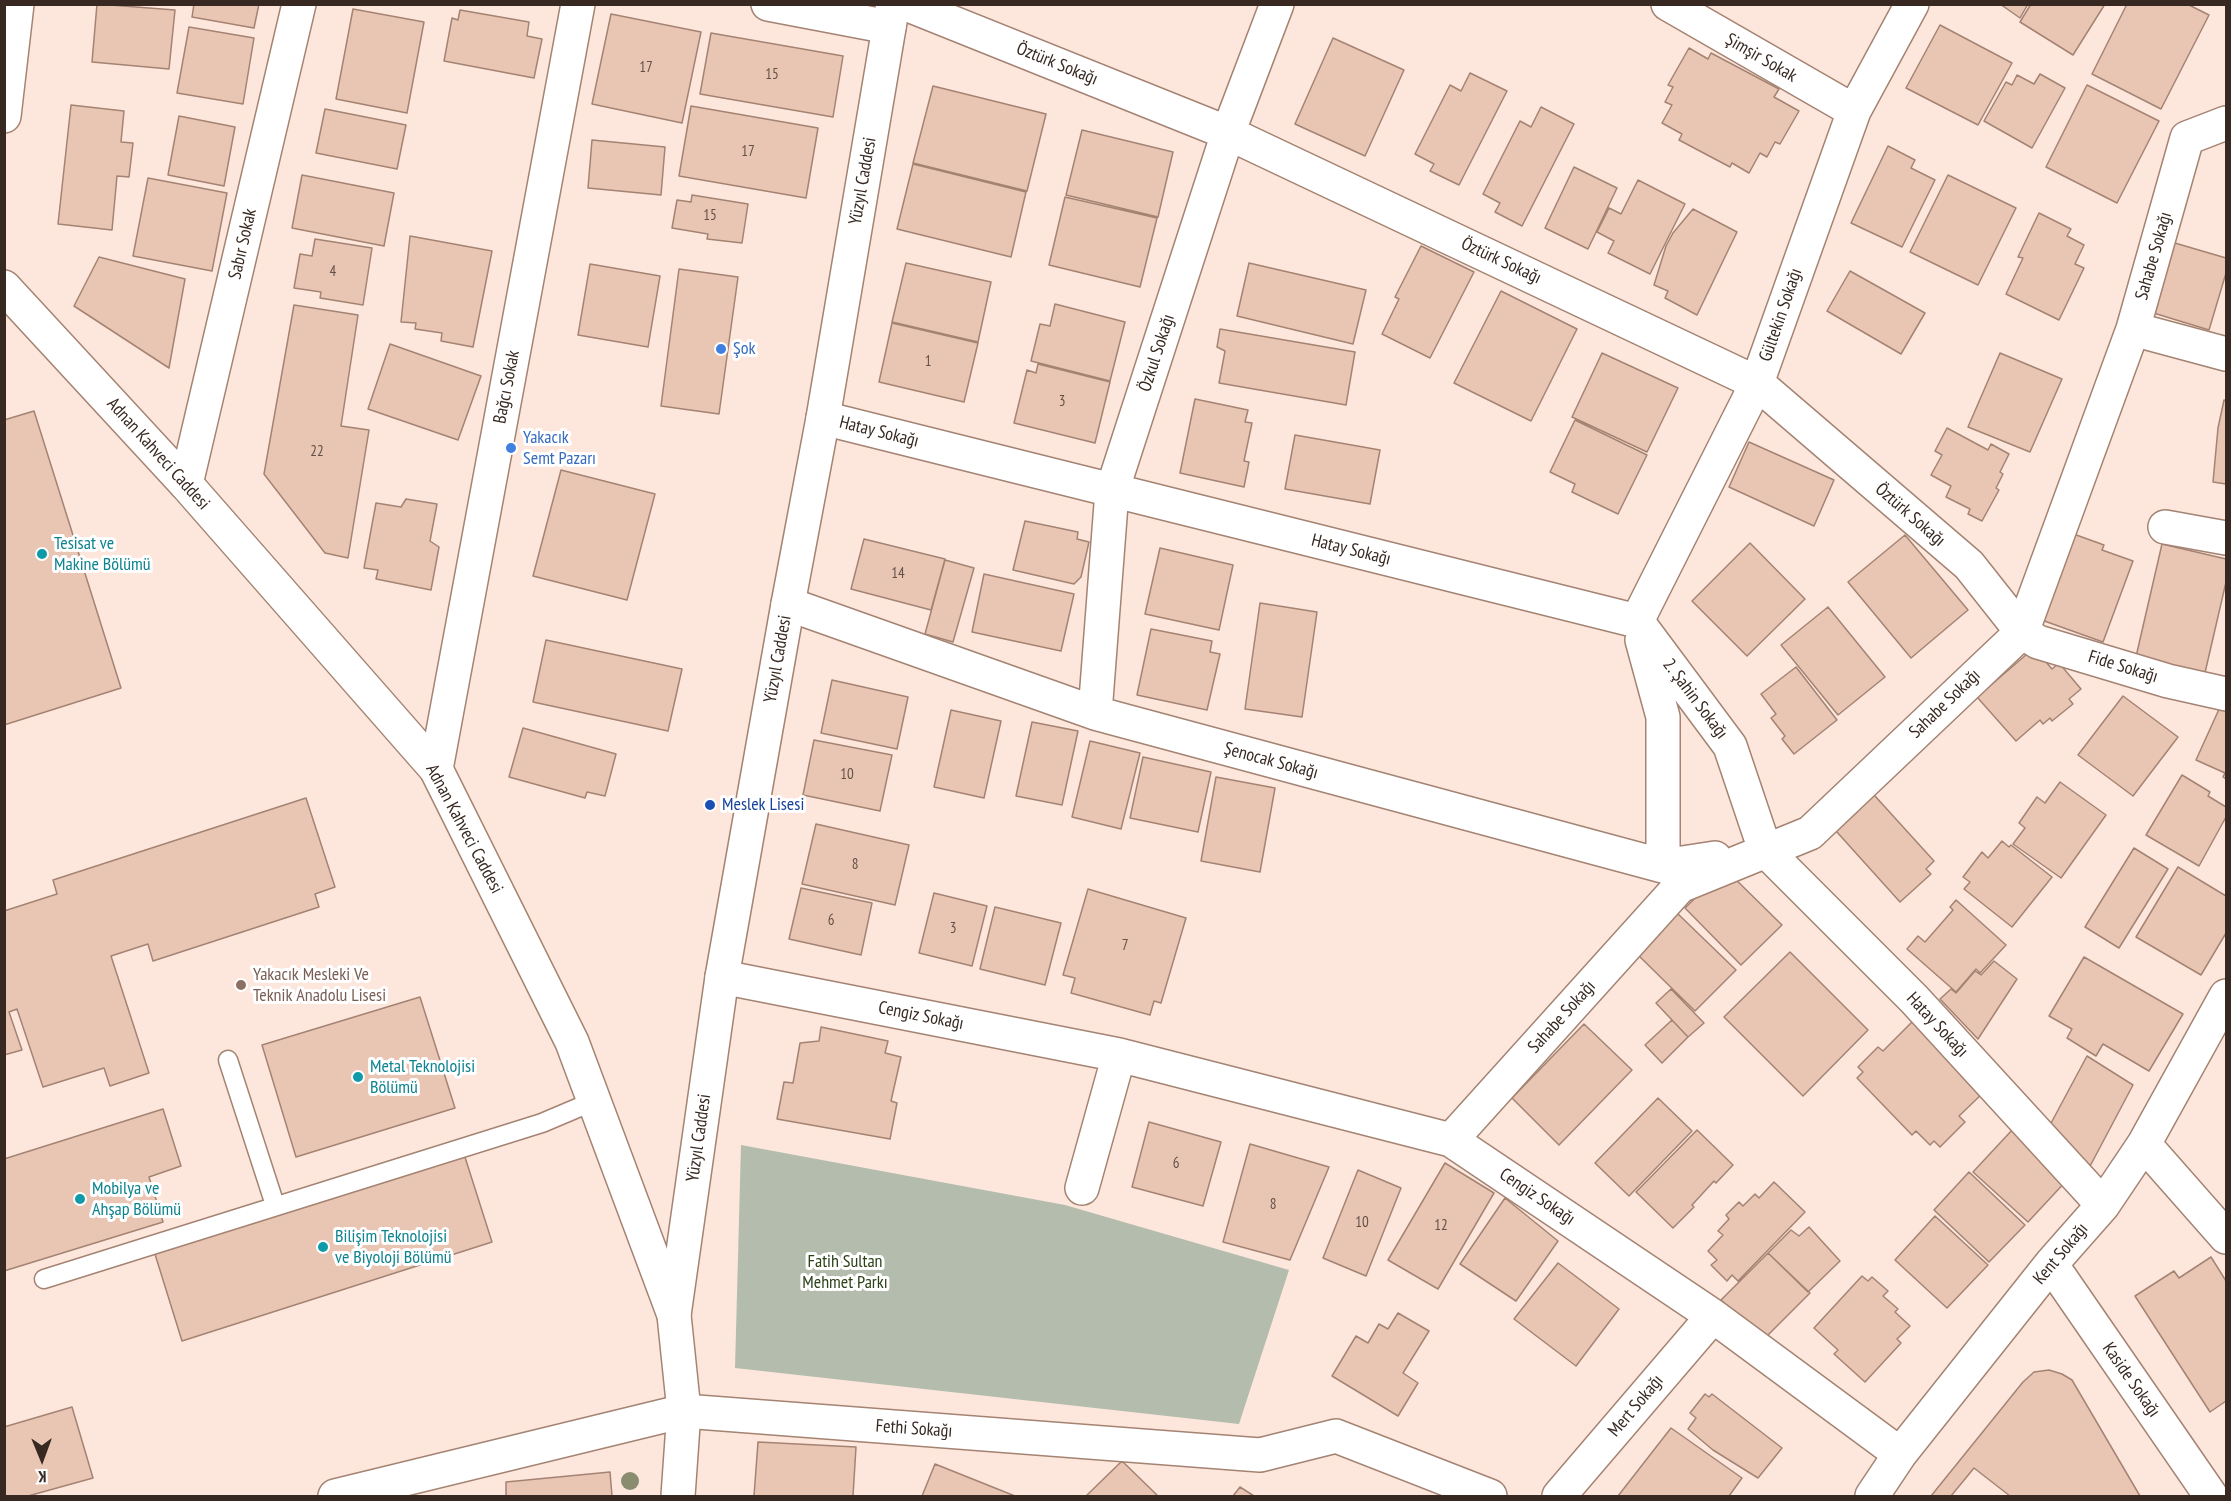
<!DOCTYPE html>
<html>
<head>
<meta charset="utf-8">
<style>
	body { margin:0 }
	#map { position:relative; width:2231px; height:1501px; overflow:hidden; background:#fde7dc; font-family:"PT Sans Narrow",sans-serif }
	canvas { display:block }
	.frame { position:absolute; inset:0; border:6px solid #372922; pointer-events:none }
	.north { position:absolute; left:12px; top:1429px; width:60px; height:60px; -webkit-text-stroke:4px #fff; paint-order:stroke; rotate:179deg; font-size:16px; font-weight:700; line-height:24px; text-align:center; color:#372922 }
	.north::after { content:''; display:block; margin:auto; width:21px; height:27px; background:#372922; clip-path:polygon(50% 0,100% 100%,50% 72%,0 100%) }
</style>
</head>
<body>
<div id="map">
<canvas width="2231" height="1501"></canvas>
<div class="frame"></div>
<div class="north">K</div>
</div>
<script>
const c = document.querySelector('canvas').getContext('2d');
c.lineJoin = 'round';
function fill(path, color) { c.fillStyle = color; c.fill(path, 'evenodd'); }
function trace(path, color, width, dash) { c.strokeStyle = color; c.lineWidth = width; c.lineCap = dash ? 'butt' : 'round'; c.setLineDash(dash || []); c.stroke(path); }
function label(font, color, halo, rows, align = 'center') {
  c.font = font + ' "PT Sans Narrow",sans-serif'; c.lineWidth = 6; c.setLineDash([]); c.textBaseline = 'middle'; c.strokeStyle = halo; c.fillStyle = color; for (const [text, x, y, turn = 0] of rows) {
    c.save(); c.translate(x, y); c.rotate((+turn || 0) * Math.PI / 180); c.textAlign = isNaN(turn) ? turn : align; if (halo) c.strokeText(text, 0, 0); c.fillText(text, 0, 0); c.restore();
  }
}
fill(new Path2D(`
	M 741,1145 L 1065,1205 L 1289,1270 L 1239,1424 L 735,1368 Z`), '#b4bdad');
const building = new Path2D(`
	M 97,4 L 175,10 L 169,69 L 92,62 Z
	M 194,4 L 259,4 L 254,28 L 192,17 Z
	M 2000,4 L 2028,4 L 2020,18 Z
	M 2031,4 L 2105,4 L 2073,55 L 2020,22 Z
	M 2127,4 L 2187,4 L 2209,15 L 2161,109 L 2092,74 Z
	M 353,9 L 424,22 L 407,113 L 336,99 Z
	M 460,10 L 529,22 L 527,36 L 542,39 L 534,78 L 444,61 L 452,18 L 458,20 Z
	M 611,14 L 701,32 L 682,123 L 592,104 Z
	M 1940,25 L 2012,63 L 1978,125 L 1906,88 Z
	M 189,27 L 254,38 L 243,104 L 177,93 Z
	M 711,33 L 843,56 L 833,117 L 700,94 Z
	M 1333,38 L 1404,70 L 1365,156 L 1295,124 Z
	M 1689,48 L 1708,59 L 1711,53 L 1779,89 L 1774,97 L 1799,111 L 1780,144 L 1775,142 L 1767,157 L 1760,153 L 1749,173 L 1732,163 L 1730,167 L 1679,140 L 1682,134 L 1662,123 L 1672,105 L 1665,102 L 1673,87 L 1668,85 Z
	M 1470,73 L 1507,91 L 1459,185 L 1430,171 L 1434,164 L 1415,154 L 1450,85 L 1461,91 Z
	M 2040,74 L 2065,88 L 2032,148 L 1984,121 L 2006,82 L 2012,85 L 2017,75 L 2034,84 Z
	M 2087,85 L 2159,121 L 2117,203 L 2046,167 Z
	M 933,86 L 1046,114 L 1027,191 L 913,163 Z
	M 71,105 L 124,111 L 121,142 L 133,143 L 129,177 L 117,176 L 112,230 L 58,224 Z
	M 691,106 L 818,128 L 806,198 L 679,176 Z
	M 1541,107 L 1574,124 L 1522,226 L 1495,212 L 1500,203 L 1483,194 L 1520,121 L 1531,127 Z
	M 325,109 L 406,125 L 397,169 L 316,153 Z
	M 179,116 L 235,127 L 224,186 L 168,175 Z
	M 1082,130 L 1173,152 L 1158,217 L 1066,195 Z
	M 592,140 L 665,147 L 661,195 L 588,188 Z
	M 1888,146 L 1915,160 L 1911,168 L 1935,180 L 1902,247 L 1851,223 Z
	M 913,164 L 1026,192 L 1011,257 L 897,229 Z
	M 1574,167 L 1617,188 L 1588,249 L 1545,228 Z
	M 302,175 L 394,193 L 384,246 L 292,228 Z
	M 1948,175 L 2016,208 L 1978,285 L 1910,252 Z
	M 148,178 L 227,193 L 212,271 L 133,256 Z
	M 1638,180 L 1685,204 L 1650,274 L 1608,253 L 1614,241 L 1597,232 L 1609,208 L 1621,214 Z
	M 692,195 L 748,204 L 742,243 L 707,239 L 708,234 L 672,228 L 677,200 L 691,202 Z
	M 1065,197 L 1157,218 L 1140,287 L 1049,265 Z
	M 1693,209 L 1737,232 L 1697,315 L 1665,298 L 1668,291 L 1654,285 L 1666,246 L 1673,233 Z
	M 2039,213 L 2071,229 L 2067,236 L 2084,245 L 2075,264 L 2084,268 L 2059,320 L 2006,294 L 2023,258 L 2018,257 Z
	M 410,236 L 492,251 L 473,347 L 441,341 L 442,333 L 415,329 L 416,323 L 401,322 Z
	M 315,239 L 372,248 L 363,305 L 320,298 L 321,292 L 294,288 L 300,254 L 312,256 Z
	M 2168,241 L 2226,258 L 2226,273 L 2209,330 L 2147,311 Z
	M 1421,246 L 1474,272 L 1430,358 L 1382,334 L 1399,299 L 1395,297 Z
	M 99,257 L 185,279 L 169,368 L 74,306 Z
	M 906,263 L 991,282 L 978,342 L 892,322 Z
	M 1249,263 L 1366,290 L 1353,344 L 1237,316 Z
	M 590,264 L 660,276 L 648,347 L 578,335 Z
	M 679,269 L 738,277 L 719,414 L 661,406 Z
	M 1850,271 L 1925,313 L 1901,354 L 1827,311 Z
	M 1501,291 L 1577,329 L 1531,421 L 1454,383 Z
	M 1055,304 L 1125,322 L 1110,381 L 1031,361 L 1040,324 L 1050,326 Z
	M 294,305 L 358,315 L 341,426 L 369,430 L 348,558 L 325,553 L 264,474 Z
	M 892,323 L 978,343 L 964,402 L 879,382 Z
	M 1220,329 L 1355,352 L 1346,405 L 1219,383 L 1225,351 L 1217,347 Z
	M 390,344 L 481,376 L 458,440 L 368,409 Z
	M 1602,353 L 1678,388 L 1647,452 L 1572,417 Z
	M 2000,353 L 2062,379 L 2030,452 L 1968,427 Z
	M 1038,364 L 1110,382 L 1095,443 L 1014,423 L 1027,370 L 1036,373 Z
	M 1195,399 L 1248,410 L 1245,422 L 1252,423 L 1244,461 L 1249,462 L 1244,487 L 1180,473 Z
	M 2224,400 L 2226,401 L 2226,484 L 2213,482 L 2218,428 Z
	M 34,411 L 121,688 L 4,725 L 4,420 Z
	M 1575,420 L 1647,455 L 1618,514 L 1572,492 L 1575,484 L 1550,472 Z
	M 1947,428 L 1988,450 L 1991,444 L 2009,454 L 2000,472 L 2003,474 L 1996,488 L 1999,490 L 1982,521 L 1968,514 L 1970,509 L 1946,497 L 1951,486 L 1931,475 L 1942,455 L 1935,451 Z
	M 1295,435 L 1380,450 L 1370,504 L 1285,489 Z
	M 1749,442 L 1834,480 L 1814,526 L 1729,487 Z
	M 561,470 L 655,494 L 627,600 L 533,576 Z
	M 406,499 L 437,504 L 430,541 L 439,547 L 431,590 L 376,579 L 378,570 L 364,568 L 376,503 L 401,507 Z
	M 1025,521 L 1078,532 L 1077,539 L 1089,542 L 1081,577 L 1074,584 L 1013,570 Z
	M 2068,532 L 2104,545 L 2102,550 L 2133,561 L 2103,642 L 2036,618 Z
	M 1905,535 L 1968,610 L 1911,658 L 1848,582 Z
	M 864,539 L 945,559 L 931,610 L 851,589 Z
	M 1750,543 L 1805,599 L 1747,656 L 1692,601 Z
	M 2162,544 L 2226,559 L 2226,582 L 2204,677 L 2135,661 Z
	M 1160,548 L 1233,565 L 1219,630 L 1145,614 Z
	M 945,560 L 974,568 L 953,642 L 925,634 Z
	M 984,574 L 1074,594 L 1061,651 L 972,632 Z
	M 1260,603 L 1317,612 L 1302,717 L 1245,709 Z
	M 1828,607 L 1885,677 L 1838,715 L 1781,645 Z
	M 1151,629 L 1212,641 L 1210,652 L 1220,654 L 1207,710 L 1137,695 Z
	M 546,640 L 682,669 L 668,731 L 533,702 Z
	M 2034,648 L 2052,669 L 2059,663 L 2081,689 L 2069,699 L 2073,704 L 2052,721 L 2050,718 L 2043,724 L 2040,720 L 2016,741 L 1977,697 Z
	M 1796,667 L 1837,720 L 1794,754 L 1782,739 L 1785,736 L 1771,718 L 1776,714 L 1761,694 Z
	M 832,680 L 908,697 L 897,749 L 821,733 Z
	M 2123,696 L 2178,737 L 2133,796 L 2078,755 Z
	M 2225,696 L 2226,697 L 2226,779 L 2223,777 L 2225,773 L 2196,760 Z
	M 951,710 L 1001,721 L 984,798 L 934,787 Z
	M 1032,722 L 1078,731 L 1062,805 L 1016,796 Z
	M 523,728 L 616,754 L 605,796 L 587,792 L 585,798 L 509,777 Z
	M 814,740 L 892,755 L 880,811 L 803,795 Z
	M 1090,741 L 1140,753 L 1121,829 L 1072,817 Z
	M 1143,757 L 1211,772 L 1198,832 L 1130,818 Z
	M 2182,775 L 2210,792 L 2208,796 L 2226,807 L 2226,817 L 2199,866 L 2146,835 Z
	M 1216,777 L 1275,788 L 1260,872 L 1201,861 Z
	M 2060,782 L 2106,815 L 2061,878 L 2013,844 L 2025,828 L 2019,823 L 2037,797 L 2045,803 Z
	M 1865,785 L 1934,861 L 1926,869 L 1931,874 L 1900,902 L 1836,831 L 1857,812 L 1847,801 Z
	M 306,798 L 335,887 L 315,894 L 319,907 L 153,961 L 148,944 L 111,956 L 149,1073 L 110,1086 L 104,1068 L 43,1087 L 17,1009 L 9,1012 L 22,1050 L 4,1055 L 4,911 L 57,894 L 53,880 Z
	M 816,824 L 909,845 L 895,905 L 802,884 Z
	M 2002,841 L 2009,847 L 2011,845 L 2052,877 L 2012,927 L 1964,889 L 1970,882 L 1963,877 L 1982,852 L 1988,858 Z
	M 2134,848 L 2168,869 L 2119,948 L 2085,927 Z
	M 2178,867 L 2226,896 L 2226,933 L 2201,975 L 2136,937 Z
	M 1725,869 L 1782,925 L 1741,965 L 1685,908 Z
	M 801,888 L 872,903 L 861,955 L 789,939 Z
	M 1088,889 L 1186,918 L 1161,1003 L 1154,1001 L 1150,1015 L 1071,993 L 1075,978 L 1063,975 Z
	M 934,893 L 987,906 L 972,966 L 919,953 Z
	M 1956,900 L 2006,945 L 1980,973 L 1976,969 L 1956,992 L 1907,949 L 1918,936 L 1925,942 L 1953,910 L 1950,907 Z
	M 995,907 L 1061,923 L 1045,985 L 980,969 Z
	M 1677,913 L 1736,970 L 1695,1011 L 1636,953 Z
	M 1790,952 L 1868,1030 L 1803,1096 L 1724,1017 Z
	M 2084,957 L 2183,1014 L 2149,1071 L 2103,1044 L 2096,1056 L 2067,1038 L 2072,1029 L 2049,1016 Z
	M 1994,961 L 2017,979 L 1978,1039 L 1940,999 L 1951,989 L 1956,993 L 1975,971 L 1981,975 Z
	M 1671,989 L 1704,1023 L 1688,1037 L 1656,1003 Z
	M 420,997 L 455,1108 L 296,1157 L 262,1045 Z
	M 1915,1019 L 1985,1091 L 1959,1116 L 1965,1122 L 1940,1147 L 1934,1141 L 1930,1145 L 1916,1131 L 1912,1135 L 1857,1078 L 1863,1072 L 1858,1067 L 1878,1047 L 1883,1051 Z
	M 1672,1020 L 1688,1037 L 1662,1063 L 1645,1045 Z
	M 1584,1024 L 1632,1070 L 1559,1145 L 1512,1098 Z
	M 821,1027 L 888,1041 L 885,1053 L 901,1057 L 891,1101 L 897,1103 L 890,1139 L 777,1119 L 784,1082 L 793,1083 L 800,1043 L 819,1041 Z
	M 2087,1056 L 2133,1085 L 2088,1170 L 2050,1125 Z
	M 1658,1098 L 1692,1131 L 1629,1196 L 1595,1163 Z
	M 163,1109 L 181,1166 L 149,1177 L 163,1222 L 4,1271 L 4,1159 Z
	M 1149,1122 L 1221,1142 L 1203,1206 L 1132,1187 Z
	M 2013,1129 L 2068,1179 L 2028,1222 L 1973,1172 Z
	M 1697,1130 L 1733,1165 L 1716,1183 L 1714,1181 L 1692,1205 L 1694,1207 L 1673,1228 L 1636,1192 Z
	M 1250,1144 L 1329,1167 L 1290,1260 L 1223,1242 Z
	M 464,1154 L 492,1242 L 182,1341 L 154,1251 Z
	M 1445,1163 L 1494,1193 L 1438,1289 L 1388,1260 Z
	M 1358,1170 L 1401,1188 L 1366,1276 L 1323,1258 Z
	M 1969,1172 L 2025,1225 L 1989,1262 L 1934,1210 Z
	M 1774,1182 L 1805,1212 L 1738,1281 L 1732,1275 L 1727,1281 L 1711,1265 L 1717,1260 L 1708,1251 L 1723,1235 L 1718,1231 L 1729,1219 L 1726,1215 L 1739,1202 L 1743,1206 L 1755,1194 L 1759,1198 Z
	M 1505,1198 L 1558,1241 L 1516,1301 L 1460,1264 Z
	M 1935,1216 L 1988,1265 L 1947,1308 L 1895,1260 Z
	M 1809,1227 L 1840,1261 L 1808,1292 L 1768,1253 L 1791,1230 L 1799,1236 Z
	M 1768,1253 L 1810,1293 L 1763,1340 L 1721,1300 Z
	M 2211,1257 L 2226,1281 L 2226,1401 L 2210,1412 L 2135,1296 L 2174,1271 L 2179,1278 Z
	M 1558,1263 L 1619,1309 L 1576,1366 L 1514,1319 Z
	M 1862,1276 L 1868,1281 L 1872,1277 L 1888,1291 L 1883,1296 L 1898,1309 L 1895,1312 L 1910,1326 L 1897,1339 L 1901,1343 L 1865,1382 L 1834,1354 L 1838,1350 L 1814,1328 Z
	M 1398,1313 L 1429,1331 L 1403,1373 L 1418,1383 L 1398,1416 L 1332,1376 L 1356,1336 L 1368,1343 L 1379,1324 L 1388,1329 Z
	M 2049,1370 L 2062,1374 L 2072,1380 L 2140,1496 L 1931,1496 L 2023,1382 L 2034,1372 Z
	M 1705,1394 L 1709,1397 L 1712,1394 L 1782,1448 L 1758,1478 L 1713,1450 L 1688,1429 L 1696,1418 L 1690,1413 Z
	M 72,1407 L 93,1478 L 28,1496 L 4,1496 L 4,1427 Z
	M 1671,1428 L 1742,1478 L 1729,1496 L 1618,1496 Z
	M 758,1442 L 856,1447 L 853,1496 L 754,1496 Z
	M 1122,1461 L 1158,1496 L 1086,1496 Z
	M 935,1464 L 1015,1496 L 922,1496 Z
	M 1974,1468 L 2010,1496 L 1951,1496 Z
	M 610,1472 L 612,1496 L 506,1496 L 506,1482 Z
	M 1240,1487 L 1254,1496 L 1233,1496 Z`);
fill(building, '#e9c6b4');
trace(building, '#a48373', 1.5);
const service = new Path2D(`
	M 228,1060 L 275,1205
	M 44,1279 L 542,1123 L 594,1101`);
const minor = new Path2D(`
	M 768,4 L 889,27
	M 906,4 L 1228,133 L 1757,383 L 1969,565 L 2022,632 L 2038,642 L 2168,681 L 2226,694
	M 1668,4 L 1854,111
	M 4,116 L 17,4
	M 2133,329 L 2226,354
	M 823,418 L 1637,621
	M 186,484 L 299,4
	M 2165,527 L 2226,538
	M 788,604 L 1095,713 L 1663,866 L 1715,858
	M 1637,621 L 1730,746 L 1765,850 L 1914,999 L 2103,1205
	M 1637,621 L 1757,383 L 1854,111 L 1912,4
	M 1642,640 L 1663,717 L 1663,866
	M 1095,713 L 1112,491 L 1228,133 L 1277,4
	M 436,769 L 578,4
	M 722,977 L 1119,1055 L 1451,1140 L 1713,1316 L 1900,1454
	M 1451,1140 L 1680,886 L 1810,833 L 2022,632 L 2133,329 L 2187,138 L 2226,123
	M 2144,1144 L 2226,1237
	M 1082,1188 L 1119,1055
	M 2051,1264 L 2211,1496
	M 335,1496 L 684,1411 L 1260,1455 L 1336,1436 L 1490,1496
	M 1559,1496 L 1713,1316
	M 1872,1496 L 1900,1454 L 2051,1264 L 2103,1205 L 2144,1144 L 2226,996`);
const tertiary = new Path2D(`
	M 674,1315 L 722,977 L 788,604 L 823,418 L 893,4`);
const secondary = new Path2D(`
	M 4,287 L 186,484 L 436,769 L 572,1042 L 674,1315 L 684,1411 L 678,1496`);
trace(service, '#a48372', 21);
trace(minor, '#a48372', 36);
trace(tertiary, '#a48372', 36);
trace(secondary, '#a48372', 36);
trace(service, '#fff', 18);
trace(minor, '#fff', 33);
trace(tertiary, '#fff', 33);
trace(secondary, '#fff', 33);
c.fillStyle = '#8a8c70';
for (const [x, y] of [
	[630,1481]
]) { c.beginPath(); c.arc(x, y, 9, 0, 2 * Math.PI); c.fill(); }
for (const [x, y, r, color] of [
	[721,349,6,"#3f7fe0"],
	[511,448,6,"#3f7fe0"],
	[42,554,6,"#0f9aa8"],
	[710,805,6,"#1a4fb4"],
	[241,985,6,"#8d6e63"],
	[358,1077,6,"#0f9aa8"],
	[80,1199,6,"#0f9aa8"],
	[323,1247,6,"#0f9aa8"]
]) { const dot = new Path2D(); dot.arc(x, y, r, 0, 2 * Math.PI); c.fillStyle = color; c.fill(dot); trace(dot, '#fff', 2); }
label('15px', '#645046', null, [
	["17",646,68],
	["15",772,75],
	["17",748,152],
	["15",710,216],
	["4",333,272],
	["1",928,362],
	["3",1062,402],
	["22",317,452],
	["14",898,574],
	["10",847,775],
	["8",855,865],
	["6",831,921],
	["3",953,929],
	["7",1125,946],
	["6",1176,1164],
	["8",1273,1205],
	["10",1362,1223],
	["12",1441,1226]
]);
label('18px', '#372922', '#fff', [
	["Şimşir Sokak",1761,58,30],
	["Öztürk Sokağı",1057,64,22],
	["Yüzyıl Caddesi",863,181,-80],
	["Sabır Sokak",243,244,-77],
	["Sahabe Sokağı",2154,256,-74],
	["Öztürk Sokağı",1501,261,25],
	["Gültekin Sokağı",1781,315,-71],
	["Özkul Sokağı",1157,353,-72],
	["Bağcı Sokak",507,387,-79],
	["Hatay Sokağı",879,432,14],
	["Adnan Kahveci Caddesi",158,454,48],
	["Öztürk Sokağı",1910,515,41],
	["Hatay Sokağı",1351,550,14],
	["Yüzyıl Caddesi",778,659,-80],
	["Fide Sokağı",2123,667,17],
	["2. Şahin Sokağı",1695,699,53],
	["Sahabe Sokağı",1945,704,-44],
	["Şenocak Sokağı",1271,761,15],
	["Adnan Kahveci Caddesi",464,829,62],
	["Cengiz Sokağı",921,1016,11],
	["Sahabe Sokağı",1562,1017,-48],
	["Hatay Sokağı",1937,1025,47],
	["Yüzyıl Caddesi",699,1138,-82],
	["Cengiz Sokağı",1537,1197,34],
	["Kent Sokağı",2061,1254,-50],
	["Kaside Sokağı",2131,1380,55],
	["Mert Sokağı",1636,1406,-50],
	["Fethi Sokağı",914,1429,4]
]);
label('18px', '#366cbe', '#fff', [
	["Şok",733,349],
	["Yakacık",523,438],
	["Semt Pazarı",523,459]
], 'left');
label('18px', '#0d838f', '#fff', [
	["Tesisat ve",54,544],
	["Makine Bölümü",54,565],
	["Metal Teknolojisi",370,1067],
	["Bölümü",370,1088],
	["Mobilya ve",92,1189],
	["Ahşap Bölümü",92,1210],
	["Bilişim Teknolojisi",335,1237],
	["ve Biyoloji Bölümü",335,1258]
], 'left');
label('18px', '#164399', '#fff', [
	["Meslek Lisesi",722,805]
], 'left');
label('18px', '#785e54', '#fff', [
	["Yakacık Mesleki Ve",253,975],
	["Teknik Anadolu Lisesi",253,996]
], 'left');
label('18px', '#2b4117', '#fff', [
	["Fatih Sultan",845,1262],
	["Mehmet Parkı",845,1283]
]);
</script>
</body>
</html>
